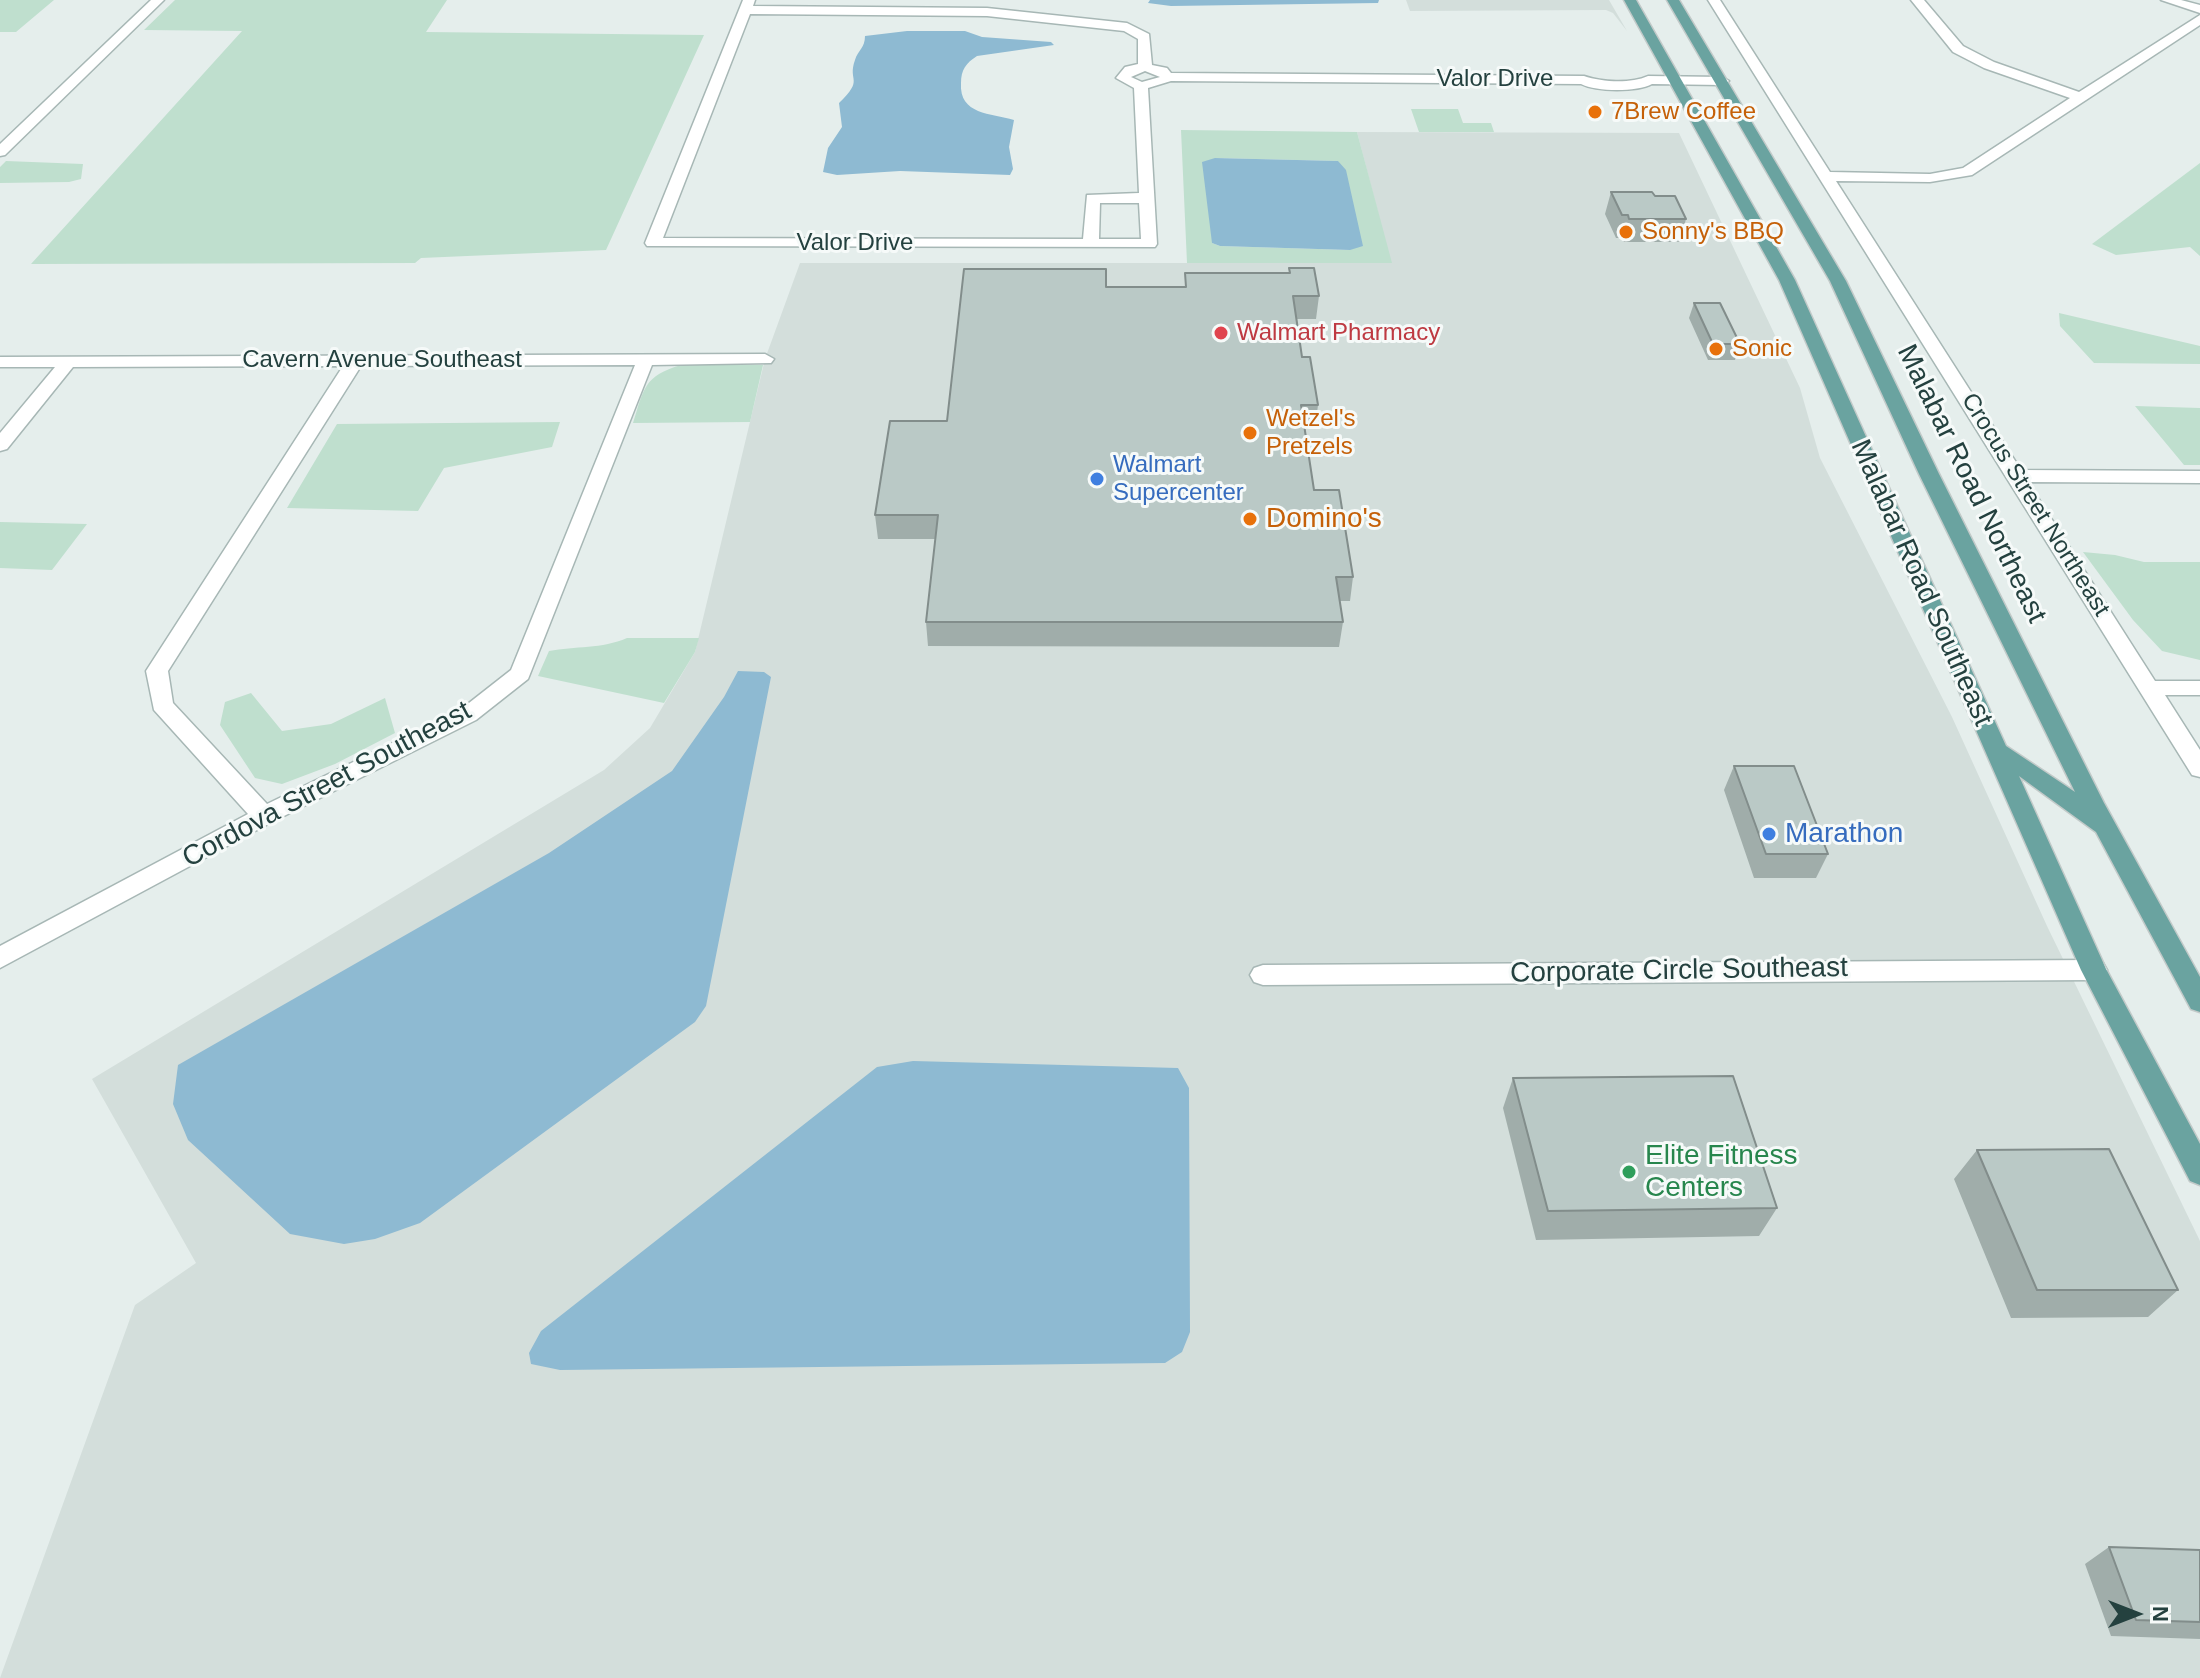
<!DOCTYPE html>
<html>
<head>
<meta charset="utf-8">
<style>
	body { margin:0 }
	#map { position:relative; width:2200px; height:1678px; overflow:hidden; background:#e5eeec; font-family:Arial,sans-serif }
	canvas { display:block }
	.north { position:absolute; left:2096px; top:1574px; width:80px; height:80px; -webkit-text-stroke:6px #f6faf9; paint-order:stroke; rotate:90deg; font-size:22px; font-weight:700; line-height:32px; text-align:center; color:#24413f }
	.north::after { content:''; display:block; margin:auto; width:28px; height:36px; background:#24413f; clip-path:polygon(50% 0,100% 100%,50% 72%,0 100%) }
</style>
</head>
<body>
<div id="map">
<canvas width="2200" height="1678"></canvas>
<div class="north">N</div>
</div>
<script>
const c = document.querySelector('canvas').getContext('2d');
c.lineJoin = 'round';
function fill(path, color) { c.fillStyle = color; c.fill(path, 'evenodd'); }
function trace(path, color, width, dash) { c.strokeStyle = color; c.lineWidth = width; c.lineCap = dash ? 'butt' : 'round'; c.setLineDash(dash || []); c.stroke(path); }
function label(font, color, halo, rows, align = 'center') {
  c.font = font + ' Arial,sans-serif'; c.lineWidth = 6; c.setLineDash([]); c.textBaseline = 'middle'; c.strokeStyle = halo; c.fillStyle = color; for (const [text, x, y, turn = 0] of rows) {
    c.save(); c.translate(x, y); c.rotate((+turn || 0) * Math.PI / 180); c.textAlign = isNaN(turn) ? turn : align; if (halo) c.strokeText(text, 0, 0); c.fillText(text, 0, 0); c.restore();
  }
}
fill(new Path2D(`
	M 1406,0 L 1609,0 L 1627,31 L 1613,13 L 1606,10 L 1410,11 Z
	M 1357,132 L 1679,133 L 1800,388 L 1820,458 L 1952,717 L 2047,926 L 2200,1241 L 2200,1678 L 0,1678 L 135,1305 L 196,1263 L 92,1079 L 604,770 L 650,728 L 695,652 L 765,359 L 800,263 L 1391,263 Z`), '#d3dedb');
fill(new Path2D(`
	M 0,0 L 54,0 L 16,32 L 0,32 Z
	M 175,0 L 447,0 L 426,32 L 704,35 L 606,250 L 421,258 L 415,263 L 31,264 L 242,31 L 144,30 Z
	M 1411,109 L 1458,109 L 1463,123 L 1491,123 L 1494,132 L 1419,132 Z
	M 1181,130 L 1357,132 L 1392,263 L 1187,263 ZM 1215,158 L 1338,161 L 1350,250 L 1220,246 L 1212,243 Z
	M 6,161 L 83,164 L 81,179 L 69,182 L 0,183 L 0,167 Z
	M 2200,163 L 2200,256 L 2190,247 L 2116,255 L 2092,244 Z
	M 2059,313 L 2200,346 L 2200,364 L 2094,363 L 2060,326 Z
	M 681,365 L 763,365 L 750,422 L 633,423 C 644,388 644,376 681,365 Z
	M 2135,406 L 2200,408 L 2200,465 L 2184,465 Z
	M 560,422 L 552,447 L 444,468 L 418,511 L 287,508 L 337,424 Z
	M 0,522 L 87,524 L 52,570 L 0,568 Z
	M 2083,552 L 2115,555 L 2144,562 L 2200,562 L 2200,660 L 2162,651 L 2133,620 Z
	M 627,638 L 699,638 L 695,652 L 664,703 L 538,676 L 549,651 C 575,646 602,649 627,638 Z
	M 251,693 L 282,731 L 331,724 L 385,698 L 395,733 L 335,764 L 282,784 L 255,778 L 220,725 L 225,702 Z`), '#bfdfce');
fill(new Path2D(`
	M 1150,0 L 1379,0 L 1378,3 L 1171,6 L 1148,3 Z
	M 907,31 L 965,31 L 982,37 L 1051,42 L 1054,45 L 977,56 C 966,63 961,70 961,83 C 959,115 991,113 1014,120 L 1009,147 L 1013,169 L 1010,175 L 900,171 L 837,175 L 823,172 L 828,148 L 842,127 L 839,103 C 865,78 847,82 855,60 C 858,50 865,48 865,36 Z
	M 1215,158 L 1338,161 L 1346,170 L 1363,246 L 1350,250 L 1220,246 L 1212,243 L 1202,162 Z
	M 738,671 L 764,672 L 771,677 L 706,1006 L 695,1022 L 420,1223 L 375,1239 L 344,1244 L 290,1234 L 188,1140 L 173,1104 L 178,1065 L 549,853 L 672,771 L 724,697 Z
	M 913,1061 L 1178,1068 L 1189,1088 L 1190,1332 L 1182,1352 L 1165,1363 L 560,1370 L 531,1364 L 529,1353 L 541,1331 L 877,1067 Z`), '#8ebad2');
const minor = new Path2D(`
	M 151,0 L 164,0 L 5,155 L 0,156 L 0,144 Z
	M 743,0 L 755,0 L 753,6 L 987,8 L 1127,23 L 1149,34 L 1152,65 L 1167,68 L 1171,73 L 1584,76 C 1602,82 1630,84 1648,76 L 1722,77 L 1729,81 L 1722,85 L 1652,84 C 1637,92 1597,92 1581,84 L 1171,81 L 1148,88 L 1157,244 L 1155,247 L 647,246 L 645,243 ZM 750,14 L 987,16 L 1124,31 L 1138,39 L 1138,64 L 1125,67 L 1116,78 L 1134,88 L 1139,193 L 1087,195 L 1083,239 L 663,238 ZM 1145,71 L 1160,77 L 1142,82 L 1131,77 ZM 1100,203 L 1139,203 L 1141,239 L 1099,239 Z
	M 1708,0 L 1720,0 L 1830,172 L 1930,174 L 1963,168 L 2070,98 L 1984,68 L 1953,52 L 1911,0 L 1924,0 L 1963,46 L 1994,62 L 2079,92 L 2200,15 L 2200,25 L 1972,175 L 1930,182 L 1836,181 L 2021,470 L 2200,471 L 2200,483 L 2028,482 L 2155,681 L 2200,681 L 2200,695 L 2165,695 L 2200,750 L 2200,777 L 2192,775 Z
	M 2161,0 L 2181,0 L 2200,5 L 2200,13 Z
	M 765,354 L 774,359 L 771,363 L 652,365 L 528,679 L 476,720 L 272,822 L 0,968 L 0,946 L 248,814 L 154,710 L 146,671 L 343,366 L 73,367 L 7,449 L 0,451 L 0,433 L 55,367 L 0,367 L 0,357 ZM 635,365 L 511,670 L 460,710 L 267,804 L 173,703 L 168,671 L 361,366 Z
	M 2094,960 L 2103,963 L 2107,970 L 2103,977 L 2094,980 L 1263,985 L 1254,982 L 1250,975 L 1254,968 L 1263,965 Z`);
const major = new Path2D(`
	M 1624,0 L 1636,0 L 1795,280 L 2006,746 L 2075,792 L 1919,474 L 1830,281 L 1667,0 L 1679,0 L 1846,281 L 1939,474 L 2104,803 L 2200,977 L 2200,1012 L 2191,1009 L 2096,832 L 2019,776 L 2106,969 L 2200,1144 L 2200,1185 L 2190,1181 L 2081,970 L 1779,280 Z`);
trace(minor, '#a7b7b5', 3);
trace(major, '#c2cac9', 3);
fill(minor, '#fff');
fill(major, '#6aa3a0');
fill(new Path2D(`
	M 1611,192 L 1655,196 L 1686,219 L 1680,242 L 1624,242 L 1622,238 L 1616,238 L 1605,214 Z
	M 1289,268 L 1319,296 L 1316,319 L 1297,319 L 1302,357 L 1318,405 L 1315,429 L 1305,429 L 1314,490 L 1353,577 L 1350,601 L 1339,601 L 1343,622 L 1339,647 L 928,646 L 926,622 L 935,539 L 878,539 L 875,515 L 947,421 L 1106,287 L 1185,287 L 1185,273 L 1289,273 Z
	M 1694,303 L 1740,344 L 1735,360 L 1708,360 L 1689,318 Z
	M 1734,766 L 1828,854 L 1816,878 L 1754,878 L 1724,790 Z
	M 1513,1078 L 1777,1208 L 1759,1236 L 1536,1240 L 1503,1108 Z
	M 1977,1150 L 2178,1290 L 2148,1317 L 2011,1318 L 1954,1179 Z
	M 2109,1547 L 2200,1550 L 2200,1639 L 2111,1636 L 2085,1564 Z`), '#a0adaa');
const building = new Path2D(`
	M 1611,192 L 1652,192 L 1655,196 L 1675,196 L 1686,219 L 1629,219 L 1628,215 L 1622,215 Z
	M 1289,268 L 1314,268 L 1319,296 L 1293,296 L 1302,357 L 1310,357 L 1318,405 L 1301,405 L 1314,490 L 1339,490 L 1353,577 L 1336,577 L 1343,622 L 926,622 L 938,515 L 875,515 L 890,421 L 947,421 L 964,269 L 1106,269 L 1106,287 L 1186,287 L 1185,273 L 1290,273 Z
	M 1694,303 L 1720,303 L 1740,344 L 1713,344 Z
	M 1734,766 L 1794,766 L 1828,854 L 1766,854 Z
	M 1733,1076 L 1777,1208 L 1548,1211 L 1513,1078 Z
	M 2109,1149 L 2178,1290 L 2037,1290 L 1977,1150 Z
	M 2109,1547 L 2200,1550 L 2200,1622 L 2136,1620 Z`);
fill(building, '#bac9c6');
trace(building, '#828d8b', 2);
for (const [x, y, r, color] of [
	[1595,112,8,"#e8710a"],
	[1626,232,8,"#e8710a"],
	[1221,333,8,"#e0444e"],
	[1716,349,8,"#e8710a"],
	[1250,433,8,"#e8710a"],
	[1097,479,8,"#3f7fe0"],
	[1250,519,8,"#e8710a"],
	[1769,834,8,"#3f7fe0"],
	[1629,1172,8,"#2e9e5b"]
]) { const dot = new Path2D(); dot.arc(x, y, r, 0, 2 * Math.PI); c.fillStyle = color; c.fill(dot); trace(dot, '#f6faf9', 3); }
label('24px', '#24413f', '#f6faf9', [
	["Valor Drive",1495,79],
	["Valor Drive",855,243],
	["Cavern Avenue Southeast",382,360],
	["Crocus Street Northeast",2035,505,58]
]);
label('24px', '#c56008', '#f6faf9', [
	["7Brew Coffee",1611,112],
	["Sonny's BBQ",1642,232],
	["Sonic",1732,349],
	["Wetzel's",1266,419],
	["Pretzels",1266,447]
], 'left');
label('24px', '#be3a42', '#f6faf9', [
	["Walmart Pharmacy",1237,333]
], 'left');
label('24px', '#366cbe', '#f6faf9', [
	["Walmart",1113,465],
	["Supercenter",1113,493]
], 'left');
label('28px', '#24413f', '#f6faf9', [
	["Malabar Road Northeast",1971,484,64],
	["Malabar Road Southeast",1921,583,66],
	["Cordova Street Southeast",327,785,-28],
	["Corporate Circle Southeast",1679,971,-1]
]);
label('28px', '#c56008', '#f6faf9', [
	["Domino's",1266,519]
], 'left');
label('28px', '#366cbe', '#f6faf9', [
	["Marathon",1785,834]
], 'left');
label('28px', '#27864d', '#f6faf9', [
	["Elite Fitness",1645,1156],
	["Centers",1645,1188]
], 'left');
</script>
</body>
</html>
